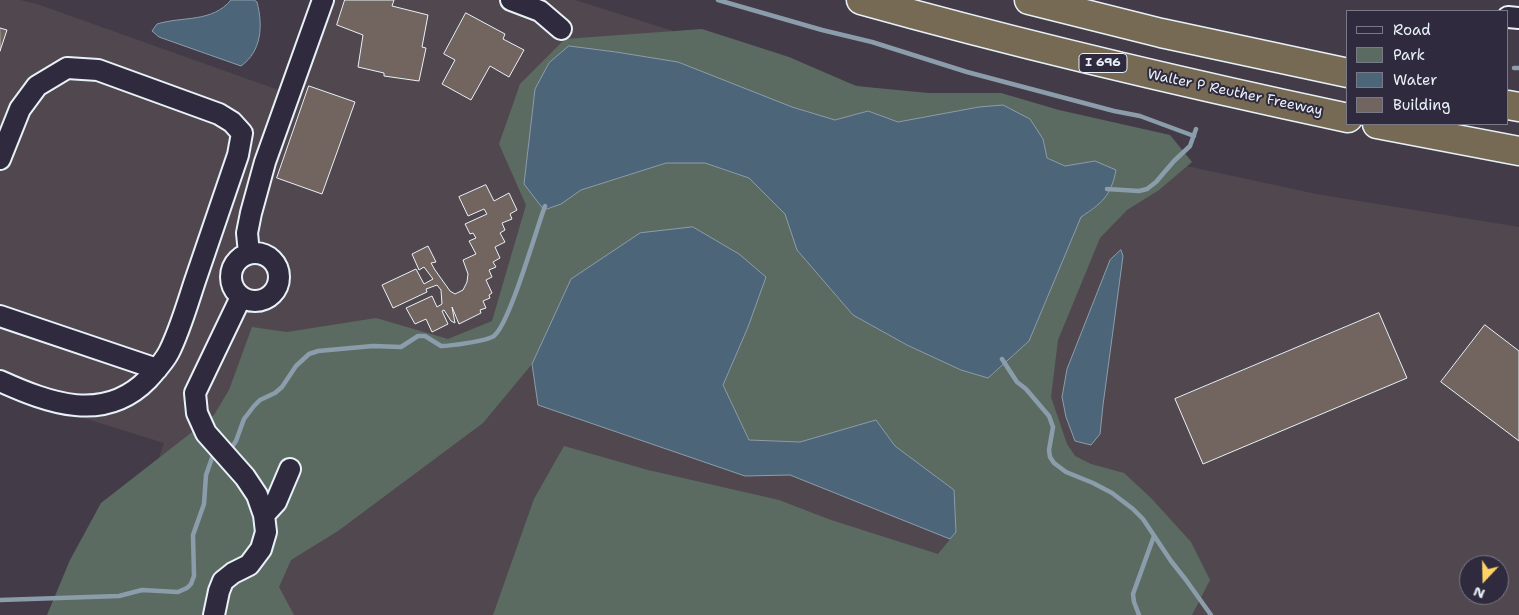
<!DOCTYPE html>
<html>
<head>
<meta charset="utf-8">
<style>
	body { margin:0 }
	#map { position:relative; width:1519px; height:615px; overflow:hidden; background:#433c48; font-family:"Shantell Sans",sans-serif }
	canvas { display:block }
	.legend { position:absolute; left:1346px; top:10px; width:162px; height:115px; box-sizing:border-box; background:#2f2a3d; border:1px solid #797a88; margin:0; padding:6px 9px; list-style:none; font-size:15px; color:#e8f1f8 }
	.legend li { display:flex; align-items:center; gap:10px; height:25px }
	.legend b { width:25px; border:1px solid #797a88 }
	.north { position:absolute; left:1459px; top:555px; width:50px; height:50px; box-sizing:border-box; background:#2f2a3d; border:1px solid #797a88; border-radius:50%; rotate:201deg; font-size:14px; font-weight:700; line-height:20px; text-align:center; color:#e8f1f8 }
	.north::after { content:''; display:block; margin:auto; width:18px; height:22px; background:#ffd166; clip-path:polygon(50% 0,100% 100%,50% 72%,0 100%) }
</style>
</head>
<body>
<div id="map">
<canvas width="1519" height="615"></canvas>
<ul class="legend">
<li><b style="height:6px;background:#2f2a3d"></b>Road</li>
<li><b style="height:14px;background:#5c6b62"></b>Park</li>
<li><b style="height:14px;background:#4d6578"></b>Water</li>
<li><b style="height:14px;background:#726560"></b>Building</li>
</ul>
<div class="north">N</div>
</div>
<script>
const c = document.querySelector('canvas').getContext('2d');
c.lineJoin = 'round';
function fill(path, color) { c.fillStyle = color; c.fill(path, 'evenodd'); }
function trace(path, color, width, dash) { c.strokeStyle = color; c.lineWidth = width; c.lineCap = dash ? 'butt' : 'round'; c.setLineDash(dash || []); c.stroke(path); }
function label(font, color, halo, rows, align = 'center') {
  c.font = font + ' "Shantell Sans",sans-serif'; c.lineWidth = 4; c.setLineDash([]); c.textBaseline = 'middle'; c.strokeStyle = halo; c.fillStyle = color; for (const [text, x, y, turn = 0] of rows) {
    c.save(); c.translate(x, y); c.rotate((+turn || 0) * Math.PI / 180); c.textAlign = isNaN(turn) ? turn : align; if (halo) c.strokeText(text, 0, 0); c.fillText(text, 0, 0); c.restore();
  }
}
fill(new Path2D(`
	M 0,0 L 20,0 L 37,4 L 284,92 L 316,0 L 575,0 L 796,70 L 1131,154 L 1316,194 L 1519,227 L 1519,615 L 105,615 L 164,443 L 0,392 ZM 1469,565 L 1499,565 L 1499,595 L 1469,595 Z`), '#51484f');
fill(new Path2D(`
	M 702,29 L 789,57 L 856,86 L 928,93 L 1001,93 L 1059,110 L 1170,135 L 1192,162 L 1159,190 L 1127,210 L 1100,238 L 1058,340 L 1051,397 L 1067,444 L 1075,456 L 1091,464 L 1124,473 L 1151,498 L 1191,542 L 1210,580 L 1192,615 L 493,615 L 534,499 L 564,446 L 648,470 L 779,500 L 831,520 L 938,554 L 956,532 L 954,490 L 895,446 L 876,420 L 800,442 L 749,440 L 723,385 L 748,327 L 571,279 L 532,364 L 483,423 L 338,531 L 291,560 L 279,587 L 294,615 L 47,615 L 70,560 L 101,503 L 214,415 L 229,390 L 252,327 L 287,332 L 376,318 L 448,339 L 492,321 L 526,205 L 499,144 L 520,84 L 565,39 ZM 535,89 L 792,107 L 835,120 L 868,111 L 898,122 L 979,107 L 1043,139 L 1047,158 L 1065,166 L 1095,161 L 1097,206 L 1081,217 L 1029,341 L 988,378 L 961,370 L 907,345 L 853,315 L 797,250 L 785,214 L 749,178 L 705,163 L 666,163 L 581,190 L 524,184 Z`), '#5c6b62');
const water = new Path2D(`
	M 231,0 L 254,0 L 257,2 C 263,25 262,51 241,66 L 159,37 L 152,31 L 157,24 C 183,16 212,23 231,0 Z
	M 569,46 L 616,52 L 678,62 L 792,107 L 835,120 L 868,111 L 898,122 L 979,107 L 1003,105 L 1030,119 L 1043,139 L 1047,158 L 1065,166 L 1095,161 L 1116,170 C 1111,196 1102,203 1081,217 L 1029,341 L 988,378 L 961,370 L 907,345 L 853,315 L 797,250 L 785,214 L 749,178 L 705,163 L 666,163 L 581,190 L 561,204 L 544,210 L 524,184 L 535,89 L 549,63 Z
	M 693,227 L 739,254 L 766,277 L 748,327 L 723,385 L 749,440 L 800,442 L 876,420 L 895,446 L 954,490 L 956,532 L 950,539 L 790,475 L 745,476 L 538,405 L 532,364 L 571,279 L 640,233 Z
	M 1121,250 L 1123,256 L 1103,405 L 1100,434 L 1091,445 L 1075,441 L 1066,417 L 1062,397 L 1067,369 L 1110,260 Z`);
fill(water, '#4d6578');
trace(water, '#8b9dab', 1);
trace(new Path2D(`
	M 718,0 L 822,30 L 872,42 L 967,72 L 1114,111 L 1140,116 L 1194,136
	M 1514,68 L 1519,68
	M 1107,189 L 1139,191 L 1147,189 L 1156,182 L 1174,161 L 1190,146 L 1196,129
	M 1002,359 L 1017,382 L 1026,389 L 1049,416 L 1053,427 L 1049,450 L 1050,457 L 1054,463 L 1066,472 L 1093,483 L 1112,493 L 1133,509 L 1143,519 L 1171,561 L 1186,580 L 1211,615
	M 230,450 L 236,441 L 244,419 L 254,406 L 260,400 L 275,393 L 282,387 L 296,366 L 309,354 L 318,351 L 373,346 L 401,347 L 418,336 L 425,336 L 441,346 C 450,346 487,341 494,336 C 510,323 536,230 545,206
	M 0,600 L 119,596 L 142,590 L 178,592 L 187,588 L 191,584 L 194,576 L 193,535 L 204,504 L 206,475 L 212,458 L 217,454
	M 1139,615 L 1134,602 L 1133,594 L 1154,536`), '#8b9dab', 4.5);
const building = new Path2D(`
	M 345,0 L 394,0 L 392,6 L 428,15 L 422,47 L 426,48 L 419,81 L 384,76 L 384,73 L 358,67 L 363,35 L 337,25 Z
	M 466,13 L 505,34 L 503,39 L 524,50 L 509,77 L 490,66 L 471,100 L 442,84 L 455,60 L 444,54 Z
	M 0,28 L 7,30 L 0,51 Z
	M 309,86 L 355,102 L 322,194 L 277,178 Z
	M 486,185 L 494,201 L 509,193 L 517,210 L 510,214 L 512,219 L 502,223 L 505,230 L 500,233 L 505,242 L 495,247 L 500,258 L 493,262 L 496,267 L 489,270 L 492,277 L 486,280 L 492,293 L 489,295 L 490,298 L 483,301 L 486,308 L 480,310 L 481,313 L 459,324 L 452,307 L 455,323 L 451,321 L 444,310 L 442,311 L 448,324 L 432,332 L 426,319 L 415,324 L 406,308 L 432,296 L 437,307 L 442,304 L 441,290 L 437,285 L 426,289 L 427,292 L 393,308 L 382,285 L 416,269 L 424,284 L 433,279 L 424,267 L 419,270 L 412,254 L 428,246 L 436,262 L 431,263 L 435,270 L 450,291 L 455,294 L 463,290 L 467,282 L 468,274 L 463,260 L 476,254 L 469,241 L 476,238 L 473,233 L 470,234 L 465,224 L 487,214 L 484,209 L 468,216 L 459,197 Z
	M 1379,313 L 1407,378 L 1203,464 L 1175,399 Z
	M 1485,325 L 1519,351 L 1519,441 L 1441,382 Z`);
fill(building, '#726560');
trace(building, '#e8f1f8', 1);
const minor = new Path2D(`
	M 511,0 L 540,11 L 561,29
	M 1508,17 L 1519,18
	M 0,159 L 20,109 L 37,86 L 67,68 L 98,70 L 219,114 L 232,122 L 242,133 L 238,155 C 224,197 209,239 195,281 C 187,305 180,330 169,352 C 164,362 155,371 148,379 C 104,424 49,403 0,381
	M231 277a24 24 0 1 1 48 0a24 24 0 1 1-48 0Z
	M 249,253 L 247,233 L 251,213 L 265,162 L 323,0
	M 0,316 L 157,369
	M 264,515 L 276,502 L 290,469
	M 214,615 L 219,591 L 223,581 L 233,573 L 249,565 L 261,549 L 266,532 L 264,515 L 257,495 L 245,477 L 206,433 L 197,413 L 195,393 L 241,297`);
const highway = new Path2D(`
	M 861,0 C 1022,45 1184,83 1348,118
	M 1029,0 L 1161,33 L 1348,73
	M 1508,105 L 1519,107
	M 1377,124 L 1519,151`);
trace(minor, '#e8f1f8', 24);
trace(highway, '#e8f1f8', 31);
trace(minor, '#2f2a3d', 20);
trace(highway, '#766a54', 28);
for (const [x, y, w] of [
	[1103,63,48]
]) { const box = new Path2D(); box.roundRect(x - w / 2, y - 9.5, w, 19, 4); c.fillStyle = '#2f2a3d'; c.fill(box); trace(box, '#e8f1f8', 1); }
label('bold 12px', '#e8f1f8', null, [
	["I 696",1103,63]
]);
label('14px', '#e8f1f8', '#2f2a3d', [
	["Walter P Reuther Freeway",1235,93,12]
]);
</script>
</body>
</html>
